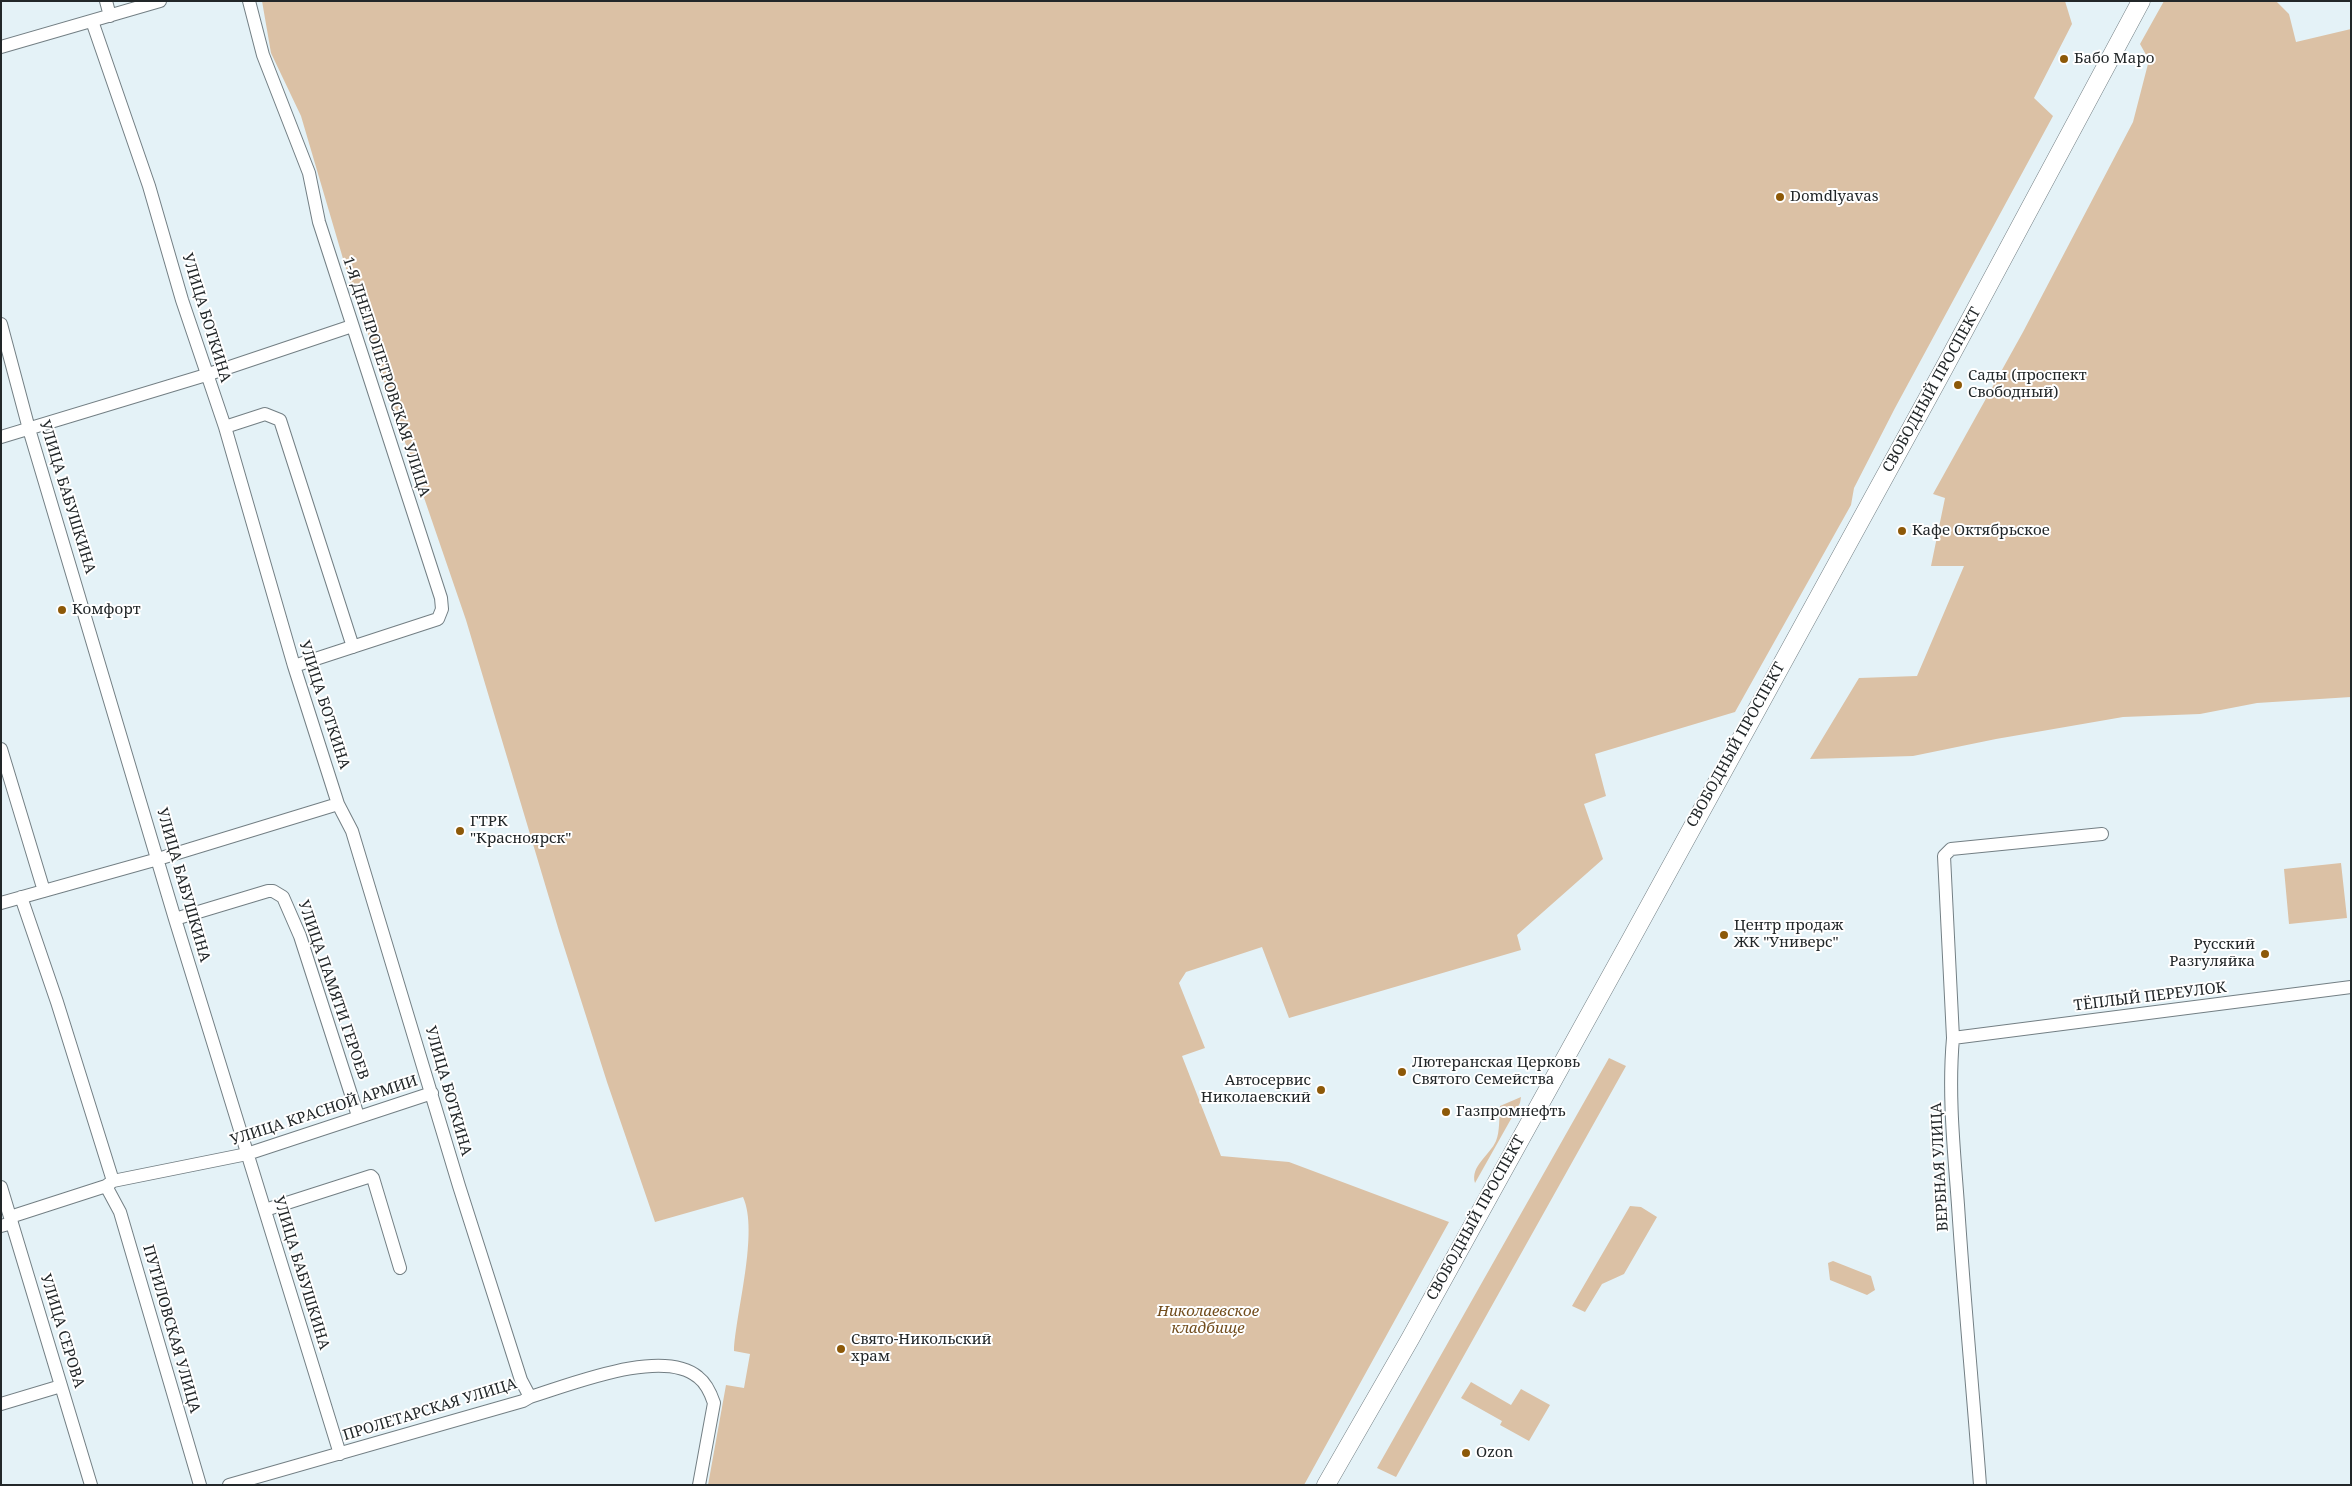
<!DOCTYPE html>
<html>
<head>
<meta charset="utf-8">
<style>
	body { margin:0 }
	#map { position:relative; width:2352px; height:1486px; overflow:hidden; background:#e4f2f7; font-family:"Noto Serif",serif }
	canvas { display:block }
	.frame { position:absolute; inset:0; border:2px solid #222729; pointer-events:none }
</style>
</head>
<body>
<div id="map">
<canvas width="2352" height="1486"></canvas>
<div class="frame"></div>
</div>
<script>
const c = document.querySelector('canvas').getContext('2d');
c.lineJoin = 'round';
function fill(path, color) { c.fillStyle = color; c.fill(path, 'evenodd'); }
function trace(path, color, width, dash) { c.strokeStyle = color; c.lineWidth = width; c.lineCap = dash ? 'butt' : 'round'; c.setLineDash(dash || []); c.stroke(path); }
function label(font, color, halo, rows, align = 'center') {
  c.font = font + ' "Noto Serif",serif'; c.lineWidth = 4; c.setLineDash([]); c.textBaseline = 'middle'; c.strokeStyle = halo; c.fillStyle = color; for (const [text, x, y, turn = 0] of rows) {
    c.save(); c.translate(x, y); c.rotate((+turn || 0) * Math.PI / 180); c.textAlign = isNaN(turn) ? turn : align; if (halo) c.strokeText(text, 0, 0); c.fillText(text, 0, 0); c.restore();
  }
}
fill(new Path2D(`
	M 262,1 L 2065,1 L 2072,24 L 2034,98 L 2053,116 L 1895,408 L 1854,488 L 1851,505 L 1735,712 L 1595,754 L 1606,796 L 1584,804 L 1603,859 L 1517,935 L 1521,950 L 1289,1018 L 1262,947 L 1186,972 L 1179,983 L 1205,1048 L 1182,1056 L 1221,1156 L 1289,1162 L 1449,1222 L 1304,1485 L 708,1485 L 726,1385 L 744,1388 L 750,1354 L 734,1351 C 736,1311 759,1232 743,1197 L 655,1222 L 607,1082 L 559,931 L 466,620 L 349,279 L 301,116 L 271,53 Z
	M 2164,1 L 2276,1 L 2289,14 L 2296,42 L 2351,29 L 2351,697 L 2257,703 L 2200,714 L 2123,717 L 1996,739 L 1913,756 L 1810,759 L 1859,678 L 1917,676 L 1964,566 L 1931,566 L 1945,498 L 1933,494 L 2023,332 L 2133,122 L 2149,60 L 2140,44 Z
	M 2341,863 L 2347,918 L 2289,924 L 2284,869 Z
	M 1609,1058 L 1626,1066 L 1396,1477 L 1377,1468 Z
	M 1521,1097 L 1520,1103 L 1475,1183 C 1470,1166 1490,1155 1496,1141 C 1500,1132 1499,1116 1500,1106 Z
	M 1630,1206 L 1641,1207 L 1657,1217 L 1624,1274 L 1602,1284 L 1585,1312 L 1572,1306 Z
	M 1833,1261 L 1871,1276 L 1875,1290 L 1867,1295 L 1830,1280 L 1828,1263 Z
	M 1471,1382 L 1511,1405 L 1521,1389 L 1550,1405 L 1529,1441 L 1500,1425 L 1502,1421 L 1461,1398 Z`), '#dbc1a5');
const minor = new Path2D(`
	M 106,1 L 110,16
	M 249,1 L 263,55 L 309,173 L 319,222 L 441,598 L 442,609 L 438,619 L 294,666
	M 92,21 L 149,186 L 182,300 L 225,427 L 294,666 L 338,804 L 352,831 L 459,1186 L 521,1380 L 530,1397
	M 1,47 L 160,1
	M 1,324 L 29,429 L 175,919 L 340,1454
	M 225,427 L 265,414 L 280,420 L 353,647
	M 1,437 L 206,375 L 352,326
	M 1,749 L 44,891
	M 21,897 L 57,1002 L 113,1181
	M 1,903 L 158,859 L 338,804
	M 175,919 L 268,891 L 273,891 L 283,897 L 300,936 L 358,1116
	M 1953,1038 L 2351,987
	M 106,1186 L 120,1212 L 200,1485
	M 1,1187 L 91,1485
	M 265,1210 L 371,1176 L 373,1178 L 400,1268
	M 1,1226 L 12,1223 L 10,1217 L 106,1186 L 113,1181 L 247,1154 L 432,1093
	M 1,1404 L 61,1386
	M 229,1485 L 523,1401 L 530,1397 C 570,1385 662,1347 698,1377 C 706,1383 711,1394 714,1403 L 699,1485
	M 1980,1485 C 1973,1391 1964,1298 1958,1205 C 1954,1150 1948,1094 1953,1038 L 1944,856 L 1951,849 L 2102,834`);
const secondary = new Path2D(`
	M 1326,1485 L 1410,1339 L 1630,941 L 1942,372 L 2141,1`);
trace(minor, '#737f84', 14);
trace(secondary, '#737f84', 19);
trace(minor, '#fff', 12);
trace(secondary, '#fff', 18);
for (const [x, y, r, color] of [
	[2064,59,5,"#8d5908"],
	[1780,197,5,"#8d5908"],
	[1958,385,5,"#8d5908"],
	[1902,531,5,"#8d5908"],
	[62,610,5,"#8d5908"],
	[460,831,5,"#8d5908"],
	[1724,935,5,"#8d5908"],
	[2265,954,5,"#8d5908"],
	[1402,1072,5,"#8d5908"],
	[1321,1090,5,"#8d5908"],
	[1446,1112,5,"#8d5908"],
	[841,1349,5,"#8d5908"],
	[1466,1453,5,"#8d5908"]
]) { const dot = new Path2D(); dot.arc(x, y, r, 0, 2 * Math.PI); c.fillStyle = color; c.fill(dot); trace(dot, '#fff', 2); }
label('15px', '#222729', '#fff', [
	["Бабо Маро",2074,59],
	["Domdlyavas",1790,197],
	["Сады (проспект",1968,376],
	["Свободный)",1968,393],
	["Кафе Октябрьское",1912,531],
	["Комфорт",72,610],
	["ГТРК",470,822],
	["\"Красноярск\"",470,839],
	["Центр продаж",1734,926],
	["ЖК \"Универс\"",1734,943],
	["Русский",2255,945,"right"],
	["Разгуляйка",2255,962,"right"],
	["Лютеранская Церковь",1412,1063],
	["Святого Семейства",1412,1080],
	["Автосервис",1311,1081,"right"],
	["Николаевский",1311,1098,"right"],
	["Газпромнефть",1456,1112],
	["Свято-Никольский",851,1340],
	["храм",851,1357],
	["Ozon",1476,1453]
], 'left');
label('15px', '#222729', '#fff', [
	["УЛИЦА БОТКИНА",206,318,73],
	["1-Я ДНЕПРОПЕТРОВСКАЯ УЛИЦА",386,377,72],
	["СВОБОДНЫЙ ПРОСПЕКТ",1932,390,-61],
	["УЛИЦА БАБУШКИНА",67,497,73],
	["УЛИЦА БОТКИНА",324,705,72],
	["СВОБОДНЫЙ ПРОСПЕКТ",1736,745,-61],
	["УЛИЦА БАБУШКИНА",183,885,74],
	["УЛИЦА ПАМЯТИ ГЕРОЕВ",333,990,71],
	["ТЁПЛЫЙ ПЕРЕУЛОК",2150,997,-7],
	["УЛИЦА БОТКИНА",448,1091,74],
	["УЛИЦА КРАСНОЙ АРМИИ",324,1111,-18],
	["ВЕРБНАЯ УЛИЦА",1940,1167,-93],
	["СВОБОДНЫЙ ПРОСПЕКТ",1476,1218,-61],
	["УЛИЦА БАБУШКИНА",301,1273,73],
	["ПУТИЛОВСКАЯ УЛИЦА",171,1329,74],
	["УЛИЦА СЕРОВА",62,1331,73],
	["ПРОЛЕТАРСКАЯ УЛИЦА",430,1410,-17]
]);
label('italic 15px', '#724d1d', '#fff', [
	["Николаевское",1208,1312],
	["кладбище",1208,1329]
]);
</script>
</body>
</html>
